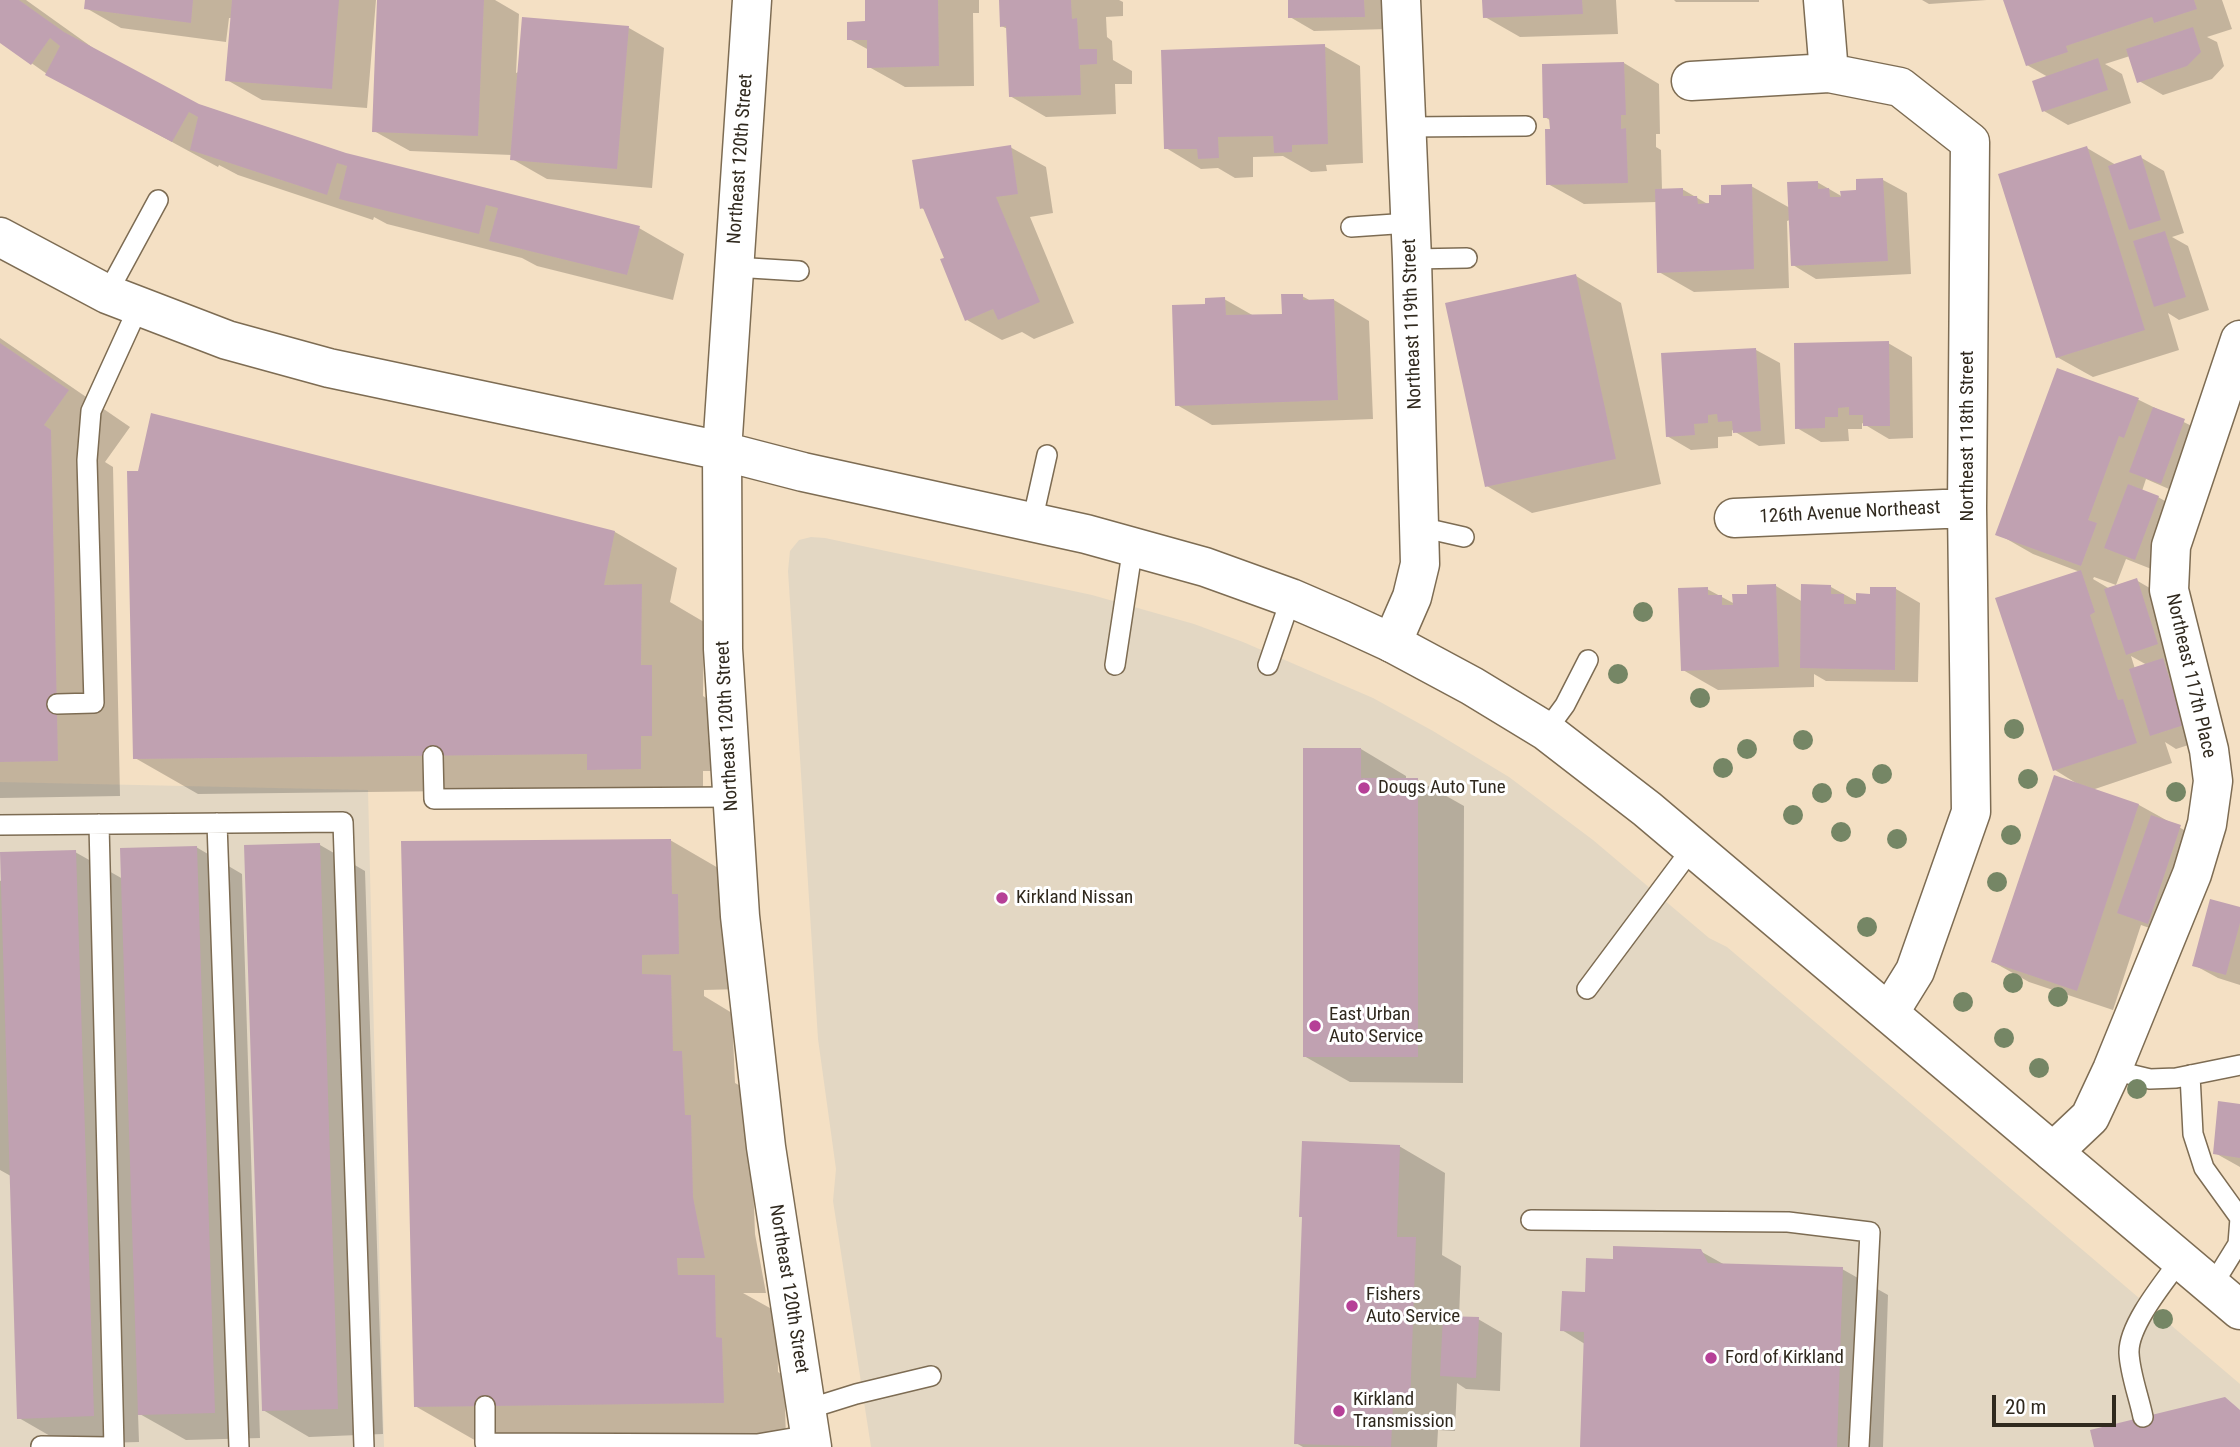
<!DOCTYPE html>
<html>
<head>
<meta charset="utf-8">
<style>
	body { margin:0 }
	#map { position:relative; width:2240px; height:1447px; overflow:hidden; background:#f4e0c4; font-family:"Roboto Condensed",sans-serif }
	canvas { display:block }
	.scale { position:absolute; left:1992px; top:1395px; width:124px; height:32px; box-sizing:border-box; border:4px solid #30291e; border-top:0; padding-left:9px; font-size:21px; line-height:24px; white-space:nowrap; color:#30291e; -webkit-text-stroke:5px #fff; paint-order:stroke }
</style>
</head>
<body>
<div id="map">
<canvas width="2240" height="1447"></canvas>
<div class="scale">20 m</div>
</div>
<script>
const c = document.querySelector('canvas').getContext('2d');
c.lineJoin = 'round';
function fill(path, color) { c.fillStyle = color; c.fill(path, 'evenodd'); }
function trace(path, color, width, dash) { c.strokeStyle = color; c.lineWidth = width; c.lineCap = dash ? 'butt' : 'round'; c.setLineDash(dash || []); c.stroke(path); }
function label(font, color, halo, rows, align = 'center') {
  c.font = font + ' "Roboto Condensed",sans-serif'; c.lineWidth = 6; c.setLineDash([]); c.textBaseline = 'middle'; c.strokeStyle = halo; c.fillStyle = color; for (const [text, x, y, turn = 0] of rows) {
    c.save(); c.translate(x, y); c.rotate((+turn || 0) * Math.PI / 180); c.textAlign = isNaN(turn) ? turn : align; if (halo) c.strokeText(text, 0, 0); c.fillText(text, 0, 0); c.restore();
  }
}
fill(new Path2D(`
	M 811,537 L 825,538 L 1092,595 L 1194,624 L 1243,642 L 1373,698 L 1433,731 L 1509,777 L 1593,840 L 1709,938 L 1727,947 L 2240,1384 L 2240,1447 L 871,1447 L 833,1201 L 836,1169 L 818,1039 L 788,571 L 790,551 L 799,540 Z
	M 0,782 L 368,790 L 384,1447 L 0,1447 Z`), '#e3d7c3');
fill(new Path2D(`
	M 0,0 L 26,0 L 96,50 L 198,106 L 345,155 L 639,228 L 684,254 L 673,300 L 537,266 L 522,258 L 387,224 L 374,217 L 373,220 L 238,175 L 219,165 L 218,167 L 47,74 L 0,41 Z
	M 87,0 L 376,0 L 367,108 L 262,100 L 227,80 L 232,18 L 229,18 L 226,42 L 121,28 L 86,8 Z
	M 379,0 L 495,0 L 519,14 L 516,73 L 629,28 L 664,48 L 652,188 L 547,179 L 512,159 L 512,155 L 410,151 L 374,131 Z
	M 867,0 L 979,0 L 979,13 L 973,13 L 974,86 L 905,87 L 869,67 L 869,50 L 849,39 L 867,23 Z
	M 1001,0 L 1119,0 L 1123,2 L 1123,16 L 1106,17 L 1107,37 L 1112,41 L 1113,60 L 1132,71 L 1132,84 L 1115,84 L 1116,114 L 1046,117 L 1010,96 L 1008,29 L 1001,26 Z
	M 1289,0 L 1387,0 L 1388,29 L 1314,31 L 1290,17 Z
	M 1484,0 L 1616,0 L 1618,34 L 1520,37 L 1485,17 Z
	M 1674,0 L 1759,0 L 1759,2 L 1676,2 Z
	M 1922,0 L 1987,0 L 1929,4 Z
	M 2005,0 L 2222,0 L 2232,29 L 2207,37 L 2217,42 L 2224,66 L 2212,79 L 2163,95 L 2139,81 L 2130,56 L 2105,64 L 2122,74 L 2131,103 L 2068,125 L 2044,111 L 2048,77 L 2027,65 Z
	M 1324,46 L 1360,66 L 1363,163 L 1326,165 L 1327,171 L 1311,172 L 1283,156 L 1253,157 L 1253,177 L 1235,178 L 1218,168 L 1201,169 L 1166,148 Z
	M 1624,63 L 1659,84 L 1660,134 L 1656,134 L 1656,147 L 1661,150 L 1662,190 L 1682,189 L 1711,206 L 1723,196 L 1751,186 L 1790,208 L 1817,182 L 1843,197 L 1883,180 L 1907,193 L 1911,274 L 1816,279 L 1793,265 L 1790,220 L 1787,221 L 1789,288 L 1694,292 L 1659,272 L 1657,202 L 1584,204 L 1548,184 L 1552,131 L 1551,121 L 1545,117 Z
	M 1010,147 L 1046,167 L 1053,213 L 1030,217 L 1074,323 L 1034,339 L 1022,332 L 1002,340 L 967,320 L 946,259 L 926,210 L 921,208 Z
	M 2087,148 L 2116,165 L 2140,157 L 2164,171 L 2184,233 L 2172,237 L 2188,246 L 2209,310 L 2179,320 L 2168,313 L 2179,350 L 2093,377 L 2057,357 Z
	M 1576,276 L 1621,303 L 1661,484 L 1532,513 L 1487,486 Z
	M 1302,296 L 1311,301 L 1334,300 L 1369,321 L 1373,419 L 1212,425 L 1177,405 L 1207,306 L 1224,299 L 1254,316 L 1284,315 Z
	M 0,338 L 130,427 L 105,462 L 113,467 L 120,796 L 0,798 Z
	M 1888,343 L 1912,357 L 1913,438 L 1889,439 L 1862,423 L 1862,429 L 1848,429 L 1849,441 L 1821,442 L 1797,428 Z
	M 1756,350 L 1780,363 L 1785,444 L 1759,446 L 1732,430 L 1732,436 L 1718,437 L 1718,448 L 1691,450 L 1667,436 Z
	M 2058,370 L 2139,400 L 2208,434 L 2185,496 L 2146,479 L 2142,491 L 2158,497 L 2182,511 L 2159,572 L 2126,559 L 2116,585 L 2094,577 L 2093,579 L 2110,589 L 2136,580 L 2160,594 L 2181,657 L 2166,662 L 2186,674 L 2207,739 L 2176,749 L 2165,742 L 2172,763 L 2092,790 L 2139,805 L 2204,841 L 2172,936 L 2141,925 L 2113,1010 L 2029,982 L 1993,962 L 2076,783 L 2055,770 L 2080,572 L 2033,554 L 1998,534 ZM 2131,656 L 2147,665 L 2135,669 Z
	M 153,415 L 615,532 L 677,568 L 670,602 L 704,622 L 703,696 L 714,703 L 714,771 L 703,771 L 703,804 L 624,789 L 198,794 L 135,758 L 139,472 Z
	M 1776,586 L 1803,602 L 1803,586 L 1831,587 L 1858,602 L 1872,596 L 1896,589 L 1920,603 L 1918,682 L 1826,681 L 1814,674 L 1814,687 L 1718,690 L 1683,670 L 1707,589 L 1735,604 L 1749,595 Z
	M 1361,749 L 1406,776 L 1406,780 L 1418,780 L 1464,806 L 1463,1083 L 1350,1082 L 1304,1056 Z
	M 670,840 L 732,876 L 741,989 L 704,990 L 704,996 L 732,1013 L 735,1083 L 744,1088 L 747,1149 L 752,1153 L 755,1234 L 766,1293 L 743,1293 L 777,1312 L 778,1372 L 784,1376 L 786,1438 L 478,1442 L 415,1406 Z
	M 320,845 L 365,871 L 383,1434 L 309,1437 L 263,1410 Z
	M 196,847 L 242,874 L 260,1438 L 186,1440 L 138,1413 L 139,1442 L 64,1444 L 19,1418 L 18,1180 L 0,1170 L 0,881 L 75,852 L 123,879 Z
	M 2240,909 L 2240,985 L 2218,978 L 2194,965 Z
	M 2240,1106 L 2240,1167 L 2215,1153 Z
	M 1399,1146 L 1445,1173 L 1442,1255 L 1461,1266 L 1459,1318 L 1478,1319 L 1502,1333 L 1500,1391 L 1466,1389 L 1457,1383 L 1455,1431 L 1438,1430 L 1437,1447 L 1303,1447 L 1296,1443 L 1304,1218 L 1301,1216 Z
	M 1700,1251 L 1725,1265 L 1842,1269 L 1888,1295 L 1883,1447 L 1581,1447 L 1585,1344 L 1562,1330 L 1587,1294 L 1614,1261 Z`), '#0003');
fill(new Path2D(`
	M 0,0 L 19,0 L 64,32 L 199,104 L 346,153 L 640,226 L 627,275 L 489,241 L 498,208 L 486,205 L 479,234 L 339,199 L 347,166 L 337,163 L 327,195 L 190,150 L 198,117 L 189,112 L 172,142 L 45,75 L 60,46 L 50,38 L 31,65 L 0,43 Z
	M 85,0 L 193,0 L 191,23 L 84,9 Z
	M 232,0 L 339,0 L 332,89 L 225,81 Z
	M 377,0 L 484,0 L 478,136 L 372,132 Z
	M 865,0 L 938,0 L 939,66 L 867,68 L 867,40 L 847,40 L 847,22 L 865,21 Z
	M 999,0 L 1071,0 L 1072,19 L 1077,18 L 1079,49 L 1097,49 L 1097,64 L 1080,65 L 1081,95 L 1009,97 L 1006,26 L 1000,27 Z
	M 1288,0 L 1364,0 L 1365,17 L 1288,18 Z
	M 1482,0 L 1582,0 L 1583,14 L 1483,18 Z
	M 2003,0 L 2194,0 L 2197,9 L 2154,23 L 2152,17 L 2066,46 L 2068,52 L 2026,66 Z
	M 522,17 L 629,26 L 617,169 L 510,160 Z
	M 2193,27 L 2201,52 L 2187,66 L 2137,83 L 2126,49 Z
	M 1325,44 L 1328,144 L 1292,145 L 1292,152 L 1274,153 L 1273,136 L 1218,137 L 1219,158 L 1198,159 L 1197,149 L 1164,149 L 1161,50 Z
	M 2098,58 L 2108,90 L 2042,112 L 2032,81 Z
	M 1624,62 L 1626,115 L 1621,115 L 1621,129 L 1626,128 L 1628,183 L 1546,185 L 1545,129 L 1550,129 L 1549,118 L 1543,118 L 1542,64 Z
	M 1011,145 L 1018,194 L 996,197 L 1040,302 L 998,320 L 993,309 L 965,321 L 940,259 L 944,258 L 923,208 L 920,209 L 912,160 Z
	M 2087,146 L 2145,330 L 2056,358 L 1998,174 Z
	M 2141,155 L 2161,220 L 2129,230 L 2108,166 Z
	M 1883,178 L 1888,261 L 1791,266 L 1787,182 L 1818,181 L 1818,189 L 1829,188 L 1830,197 L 1841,197 L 1840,191 L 1856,190 L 1856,179 Z
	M 1752,184 L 1754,269 L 1657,273 L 1655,189 L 1683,188 L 1683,196 L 1697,196 L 1698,204 L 1709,203 L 1709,195 L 1721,195 L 1721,185 Z
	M 2165,231 L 2186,297 L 2154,307 L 2133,241 Z
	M 1576,274 L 1616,459 L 1485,487 L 1445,303 Z
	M 1281,294 L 1303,294 L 1303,300 L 1334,299 L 1338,400 L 1175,406 L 1172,305 L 1205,304 L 1205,298 L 1225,297 L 1226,315 L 1282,314 Z
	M 1889,341 L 1890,426 L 1863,426 L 1863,415 L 1849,415 L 1849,407 L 1838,408 L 1838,417 L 1825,417 L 1825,428 L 1795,429 L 1794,343 Z
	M 0,343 L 69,390 L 44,425 L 51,430 L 58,761 L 0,762 Z
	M 1756,348 L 1761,431 L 1733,433 L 1732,421 L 1718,422 L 1717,414 L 1708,415 L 1708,423 L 1694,424 L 1695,435 L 1666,437 L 1661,353 Z
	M 2057,368 L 2139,398 L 2124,438 L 2119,436 L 2088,520 L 2097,523 L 2081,566 L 1995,535 Z
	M 2153,407 L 2185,419 L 2161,484 L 2129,472 Z
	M 151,413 L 615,531 L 604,585 L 642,584 L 641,665 L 652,665 L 652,736 L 641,736 L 641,769 L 587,770 L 587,754 L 133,759 L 127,471 L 138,471 Z
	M 2128,484 L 2159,496 L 2135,560 L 2104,548 Z
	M 2081,570 L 2095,612 L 2090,615 L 2118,700 L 2123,699 L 2137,743 L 2053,771 L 1995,598 Z
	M 2137,578 L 2158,644 L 2126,655 L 2104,589 Z
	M 1776,584 L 1779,667 L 1681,671 L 1678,588 L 1708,587 L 1708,595 L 1722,595 L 1722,605 L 1733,605 L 1732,594 L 1747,594 L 1747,585 Z
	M 1801,584 L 1831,585 L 1831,594 L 1844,594 L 1844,604 L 1856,604 L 1856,593 L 1870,594 L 1870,587 L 1896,587 L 1895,670 L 1800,668 Z
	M 2163,658 L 2184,725 L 2150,736 L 2129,669 Z
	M 1303,748 L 1361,748 L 1361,778 L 1418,778 L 1418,1057 L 1303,1057 Z
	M 2054,775 L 2139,804 L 2077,991 L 1991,962 Z
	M 2151,815 L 2181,825 L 2148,924 L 2117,913 Z
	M 671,839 L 672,894 L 678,894 L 679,954 L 642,955 L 642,974 L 671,975 L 673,1051 L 682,1051 L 685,1115 L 691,1115 L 693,1197 L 705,1258 L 677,1258 L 678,1275 L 715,1275 L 716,1337 L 722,1338 L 724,1403 L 414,1407 L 401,841 Z
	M 320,843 L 338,1409 L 262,1411 L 244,845 Z
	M 197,846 L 215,1413 L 138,1415 L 120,848 Z
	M 76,850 L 94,1416 L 17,1419 L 0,852 Z
	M 2210,899 L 2240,907 L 2240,923 L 2226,975 L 2192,966 Z
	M 2218,1101 L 2240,1104 L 2240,1158 L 2213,1154 Z
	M 1302,1141 L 1400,1145 L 1397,1237 L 1416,1237 L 1410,1405 L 1393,1405 L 1391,1447 L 1294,1444 L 1302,1217 L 1299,1217 Z
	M 1613,1246 L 1701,1249 L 1708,1263 L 1843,1267 L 1837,1447 L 1580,1447 L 1584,1332 L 1560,1331 L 1562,1291 L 1585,1292 L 1586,1258 L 1613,1259 Z
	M 1443,1316 L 1479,1317 L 1476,1378 L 1440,1376 Z
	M 2225,1397 L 2240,1410 L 2240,1447 L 2094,1447 L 2090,1430 Z`), '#c0a1b1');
const service = new Path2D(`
	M 1407,127 L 1526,126
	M 1351,227 L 1409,223
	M 1412,259 L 1467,258
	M 734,267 L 799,271
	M 107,294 L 158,200
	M 1032,522 L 1047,455
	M 1420,527 L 1464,537
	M 1115,665 L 1133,546
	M 1268,665 L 1291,598
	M 57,704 L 94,703 L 87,460 L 91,411 L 139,306
	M 1546,731 L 1565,705 L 1588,660
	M 433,756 L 434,799 L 733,797
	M 217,823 L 239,1447
	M 99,824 L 114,1447
	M 0,825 L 343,822 L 364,1447
	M 1587,989 L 1693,847
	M 2112,1070 L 2150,1079 L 2176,1078 L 2240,1065
	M 2190,1075 L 2193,1134 L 2204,1168 L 2240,1218 L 2238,1244 L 2212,1286
	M 1531,1220 L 1788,1222 L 1870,1232 L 1859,1447
	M 485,1406 L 485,1443 L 757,1444 L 810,1435
	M 808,1409 L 856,1394 L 931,1376
	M 2143,1417 C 2139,1397 2130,1374 2129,1353 C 2128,1325 2165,1281 2181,1259
	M 41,1446 L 109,1447`);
const minor = new Path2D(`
	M 1823,0 L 1829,73
	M 1691,81 L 1829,73 L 1900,87 L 1970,142 L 1967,508 L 1971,812 L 1915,971 L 1889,1013
	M 1734,518 L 1967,508
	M 1392,643 L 1412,597 L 1420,564 L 1412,259 L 1401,0
	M 2053,1152 L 2090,1117 L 2112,1070 L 2192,874 L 2207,824 L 2213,781 L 2209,750 L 2169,590 L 2171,546 L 2240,340`);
const tertiary = new Path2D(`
	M 752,0 L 722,451 L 723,649 L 740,916 L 766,1147 L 812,1447
	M 0,237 L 107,294 L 227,340 L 329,368 L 722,451 L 803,472 L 1086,534 L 1205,567 L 1291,598 L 1342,620 L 1392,643 L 1472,686 L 1546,731 L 1647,809 L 2240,1310`);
trace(service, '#7d6c53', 22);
trace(minor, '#7d6c53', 41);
trace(tertiary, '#7d6c53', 41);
trace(service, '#fff', 19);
trace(minor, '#fff', 38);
trace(tertiary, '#fff', 38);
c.fillStyle = '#758665';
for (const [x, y] of [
	[1643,612],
	[1618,674],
	[1700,698],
	[2014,729],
	[1803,740],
	[1747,749],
	[1723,768],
	[1882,774],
	[2028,779],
	[1856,788],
	[2176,792],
	[1822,793],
	[1793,815],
	[1841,832],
	[2011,835],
	[1897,839],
	[1997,882],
	[1867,927],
	[2013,983],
	[2058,997],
	[1963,1002],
	[2004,1038],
	[2039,1068],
	[2137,1089],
	[2163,1319]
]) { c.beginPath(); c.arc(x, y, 10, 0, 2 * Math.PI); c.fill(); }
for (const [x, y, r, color] of [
	[1364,788,7,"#b64097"],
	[1002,898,7,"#b64097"],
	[1315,1026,7,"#b64097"],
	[1352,1306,7,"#b64097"],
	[1711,1358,7,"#b64097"],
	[1339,1411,7,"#b64097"]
]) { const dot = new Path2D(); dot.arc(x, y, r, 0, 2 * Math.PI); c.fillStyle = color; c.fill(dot); trace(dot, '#fff', 2.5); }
label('19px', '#30291e', '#fff', [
	["Northeast 120th Street",741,159,-86],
	["Northeast 119th Street",1413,324,-92],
	["Northeast 118th Street",1968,436,-90],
	["126th Avenue Northeast",1850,513,-3],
	["Northeast 117th Place",2190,676,77],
	["Northeast 120th Street",728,726,-93],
	["Northeast 120th Street",788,1289,81]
]);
label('19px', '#30291e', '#fff', [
	["Dougs Auto Tune",1378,788],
	["Kirkland Nissan",1016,898],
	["East Urban",1329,1015],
	["Auto Service",1329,1037],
	["Fishers",1366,1295],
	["Auto Service",1366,1317],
	["Ford of Kirkland",1725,1358],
	["Kirkland",1353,1400],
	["Transmission",1353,1422]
], 'left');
</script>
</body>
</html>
